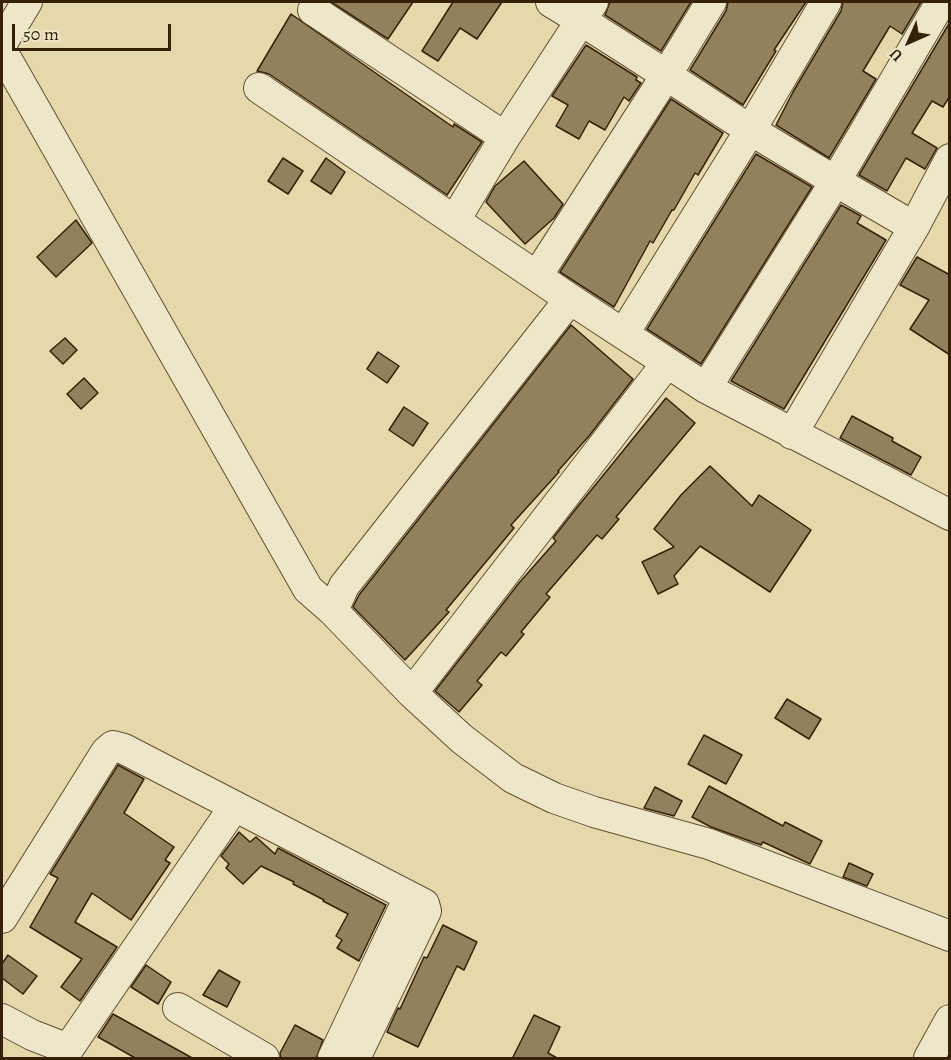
<!DOCTYPE html>
<html>
<head>
<meta charset="utf-8">
<style>
	body { margin:0 }
	#map { position:relative; width:951px; height:1060px; overflow:hidden; background:#e5d9ac; font-family:Alegreya,serif }
	canvas { display:block }
	.frame { position:absolute; inset:0; border:3px solid #372106; pointer-events:none }
	.north { position:absolute; left:879px; top:12px; width:60px; height:60px; -webkit-text-stroke:4px #eee6c9; paint-order:stroke; rotate:225deg; font-size:16px; font-weight:700; line-height:24px; text-align:center; color:#372106 }
	.north::after { content:''; display:block; margin:auto; width:21px; height:27px; background:#372106; clip-path:polygon(50% 0,100% 100%,50% 72%,0 100%) }
	.scale { position:absolute; left:12px; top:24px; width:159px; height:27px; box-sizing:border-box; border:3px solid #372106; border-top:0; padding-left:8px; font-size:18px; line-height:21px; white-space:nowrap; color:#372106; -webkit-text-stroke:4px #eee6c9; paint-order:stroke }
</style>
</head>
<body>
<div id="map">
<canvas width="951" height="1060"></canvas>
<div class="frame"></div>
<div class="north">U</div>
<div class="scale">50 m</div>
</div>
<script>
const c = document.querySelector('canvas').getContext('2d');
c.lineJoin = 'round';
function fill(path, color) { c.fillStyle = color; c.fill(path, 'evenodd'); }
function trace(path, color, width, dash) { c.strokeStyle = color; c.lineWidth = width; c.lineCap = dash ? 'butt' : 'round'; c.setLineDash(dash || []); c.stroke(path); }
const building = new Path2D(`
	M 331,2 L 413,2 L 388,39 Z
	M 453,2 L 502,2 L 477,39 L 460,28 L 438,61 L 422,51 Z
	M 610,2 L 691,2 L 661,51 L 605,15 Z
	M 728,2 L 806,2 L 774,50 L 776,51 L 743,105 L 690,70 L 726,11 Z
	M 843,2 L 921,2 L 902,34 L 890,26 L 863,71 L 876,79 L 829,158 L 776,125 L 793,92 L 841,11 Z
	M 291,14 L 453,127 L 454,124 L 482,142 L 447,195 L 269,74 L 257,71 Z
	M 950,22 L 950,96 L 943,107 L 932,101 L 912,133 L 937,148 L 925,169 L 906,158 L 887,191 L 859,175 Z
	M 586,45 L 637,77 L 636,80 L 641,83 L 629,101 L 624,97 L 605,130 L 589,121 L 579,139 L 556,126 L 568,105 L 552,96 Z
	M 671,99 L 723,133 L 698,175 L 695,173 L 674,210 L 672,210 L 653,243 L 650,241 L 614,307 L 560,272 Z
	M 756,154 L 812,187 L 701,364 L 647,329 Z
	M 283,158 L 303,171 L 288,194 L 268,181 Z
	M 326,158 L 345,172 L 331,194 L 311,181 Z
	M 524,161 L 563,204 L 554,218 L 525,244 L 486,202 L 495,186 Z
	M 841,205 L 861,216 L 857,223 L 886,240 L 784,409 L 731,381 Z
	M 76,220 L 92,243 L 56,277 L 37,257 Z
	M 917,257 L 950,275 L 950,355 L 910,329 L 929,300 L 900,285 Z
	M 571,325 L 633,379 L 589,436 L 558,471 L 559,472 L 511,525 L 514,528 L 446,610 L 449,612 L 405,660 L 353,607 L 359,595 Z
	M 65,338 L 77,350 L 63,364 L 50,351 Z
	M 378,352 L 399,366 L 387,383 L 367,369 Z
	M 84,378 L 98,393 L 81,409 L 67,394 Z
	M 666,398 L 695,423 L 616,517 L 619,519 L 602,539 L 597,535 L 546,594 L 550,597 L 521,632 L 524,634 L 506,656 L 501,652 L 477,681 L 482,685 L 459,712 L 435,691 L 519,583 L 556,541 L 553,538 L 579,505 Z
	M 404,407 L 428,423 L 413,446 L 389,430 Z
	M 852,416 L 893,438 L 892,441 L 921,457 L 911,475 L 840,438 Z
	M 710,466 L 752,506 L 759,495 L 811,530 L 770,592 L 700,546 L 674,576 L 678,584 L 658,594 L 642,562 L 674,547 L 654,529 L 681,495 Z
	M 787,699 L 821,719 L 809,739 L 775,718 Z
	M 704,735 L 742,755 L 726,784 L 688,764 Z
	M 118,765 L 144,779 L 124,813 L 174,847 L 165,860 L 170,863 L 131,920 L 92,893 L 75,922 L 117,947 L 80,1001 L 61,987 L 82,959 L 30,927 L 58,878 L 50,874 Z
	M 709,786 L 783,826 L 785,822 L 822,841 L 810,864 L 763,842 L 761,845 L 711,827 L 692,817 Z
	M 655,787 L 682,801 L 674,816 L 644,808 Z
	M 239,832 L 250,842 L 256,837 L 275,854 L 278,848 L 386,905 L 359,961 L 337,948 L 342,940 L 336,936 L 348,914 L 323,901 L 324,900 L 293,884 L 294,882 L 261,866 L 243,884 L 226,868 L 229,864 L 221,856 Z
	M 849,863 L 873,874 L 867,886 L 843,877 Z
	M 443,925 L 477,942 L 464,970 L 457,966 L 418,1047 L 387,1032 L 398,1008 L 400,1009 L 424,957 L 427,958 Z
	M 8,955 L 37,976 L 23,994 L 2,978 L 2,964 Z
	M 146,965 L 171,982 L 158,1004 L 131,987 Z
	M 219,970 L 240,982 L 227,1007 L 203,995 Z
	M 113,1014 L 194,1059 L 137,1059 L 98,1037 Z
	M 534,1015 L 560,1027 L 548,1053 L 559,1059 L 512,1059 Z
	M 295,1025 L 323,1040 L 316,1059 L 281,1059 L 280,1053 Z`);
fill(building, '#91815c');
trace(building, '#372106', 1.5);
const minor = new Path2D(`
	M 551,2 C 619,43 685,88 752,131 C 806,164 860,196 914,227
	M 313,10 L 505,137
	M 2,43 L 27,2
	M 2,51 L 308,589 L 333,611 L 412,693 L 462,739 L 513,778 L 554,798 L 594,812 L 709,844 L 950,936
	M 259,88 L 570,299 L 706,388 L 950,515
	M 455,220 L 505,137 L 593,2
	M 537,276 L 667,74 L 711,2
	M 624,333 L 751,129 L 826,2
	M 706,388 L 835,182 L 941,2
	M 792,434 L 914,227 L 950,159
	M 333,611 L 344,586 L 570,299
	M 412,693 L 667,363
	M 2,918 L 106,752 L 113,746 L 124,749 L 424,904 L 426,911 L 355,1058
	M 178,1008 L 264,1058
	M 2,1019 L 32,1035 L 68,1049
	M 62,1058 L 234,807
	M 333,1058 L 409,897
	M 929,1058 L 950,1020`);
trace(minor, '#624f30', 32);
trace(minor, '#eee6c9', 30);
</script>
</body>
</html>
